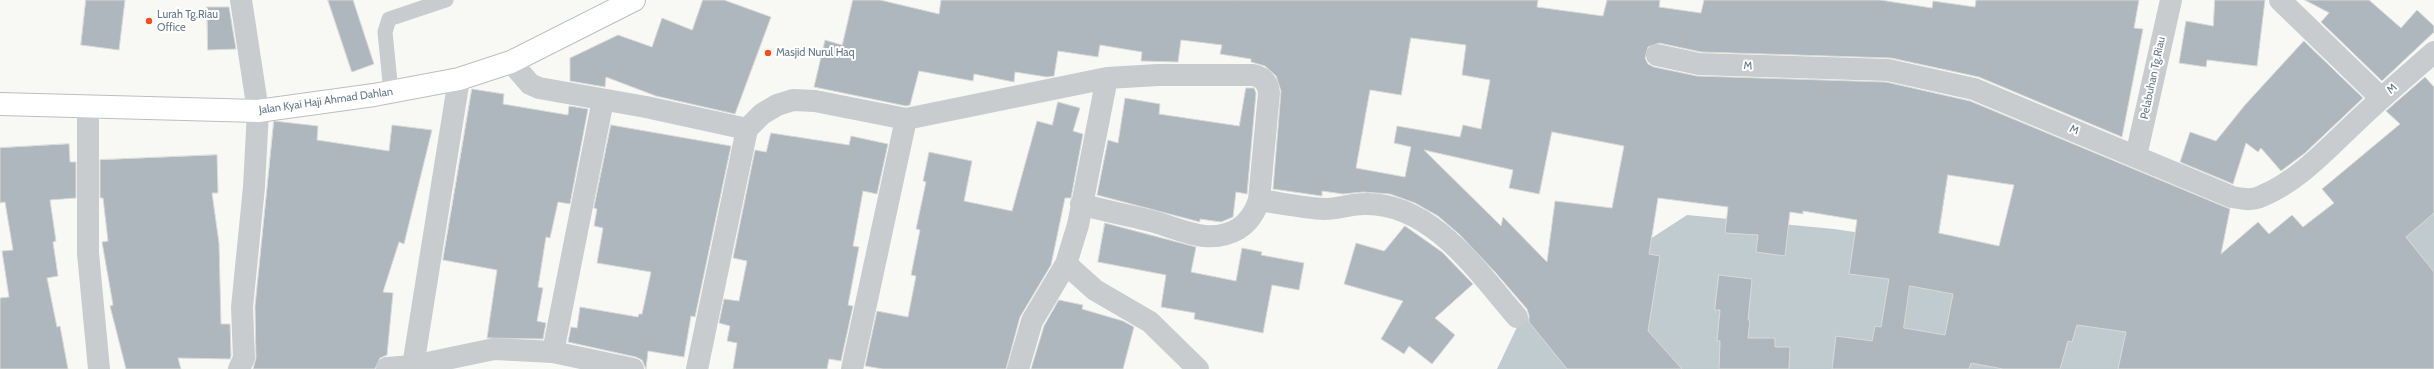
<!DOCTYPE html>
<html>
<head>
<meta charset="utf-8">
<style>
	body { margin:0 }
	canvas { display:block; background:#f8f8f5 }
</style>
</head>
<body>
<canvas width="2434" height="369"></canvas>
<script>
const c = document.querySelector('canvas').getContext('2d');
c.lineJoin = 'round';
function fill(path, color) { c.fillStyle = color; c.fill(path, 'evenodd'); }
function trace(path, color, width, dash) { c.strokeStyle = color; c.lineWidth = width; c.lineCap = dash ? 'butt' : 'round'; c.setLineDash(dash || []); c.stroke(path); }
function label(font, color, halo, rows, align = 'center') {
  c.font = font + ' Cabin,sans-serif'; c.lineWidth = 4; c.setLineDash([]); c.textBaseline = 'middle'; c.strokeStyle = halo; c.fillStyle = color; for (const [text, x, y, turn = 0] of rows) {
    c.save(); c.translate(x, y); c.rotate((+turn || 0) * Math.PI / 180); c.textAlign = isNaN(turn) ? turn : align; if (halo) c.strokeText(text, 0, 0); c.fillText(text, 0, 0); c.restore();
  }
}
fill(new Path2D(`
	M 2434,166 L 2434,369 L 1497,369 L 1518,325 L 1687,215 L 1834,229 L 2175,279 L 2260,267 Z`), '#c0cbcf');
const building = new Path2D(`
	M 86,0 L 125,0 L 119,50 L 81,45 Z
	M 328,0 L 353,0 L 374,64 L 352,72 Z
	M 703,0 L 724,0 L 771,17 L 735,114 L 656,96 L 606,77 L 605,87 L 570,81 L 570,58 L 618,35 L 652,47 L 662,18 L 692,30 Z
	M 853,0 L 880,0 L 939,14 L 941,0 L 1538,0 L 1537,7 L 1603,16 L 1607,0 L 1660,0 L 1659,7 L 1701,13 L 1704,0 L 1880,0 L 1932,8 L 1933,1 L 1975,7 L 1976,0 L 2139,0 L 2134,28 L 2143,29 L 2122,137 L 1979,77 L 1891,58 L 1701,52 L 1659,43 L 1648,47 L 1645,58 L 1648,64 L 1654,67 L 1697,76 L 1886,82 L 1970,101 L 2230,209 L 2221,254 L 2258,222 L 2269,234 L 2292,215 L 2303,227 L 2334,203 L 2322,189 L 2400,124 L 2386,111 L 2425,77 L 2434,87 L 2434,213 L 2406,237 L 2434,272 L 2434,369 L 2118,369 L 2126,332 L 2077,325 L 2072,342 L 2068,341 L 2060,369 L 2003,369 L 1971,363 L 1969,369 L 1832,369 L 1836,336 L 1872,341 L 1875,326 L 1881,327 L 1889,279 L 1849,274 L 1857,220 L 1803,211 L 1803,214 L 1790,212 L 1785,256 L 1756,252 L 1758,235 L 1725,233 L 1728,207 L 1658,198 L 1649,254 L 1660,256 L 1648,331 L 1682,369 L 1567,369 L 1529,322 L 1529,315 L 1527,309 L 1495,272 L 1459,234 L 1438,216 L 1415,203 L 1390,194 L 1363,192 L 1343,194 L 1322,191 L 1322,196 L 1273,189 L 1281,91 L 1276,76 L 1265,66 L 1251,62 L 1251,59 L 1220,54 L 1222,45 L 1181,40 L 1178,62 L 1141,61 L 1142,52 L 1100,45 L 1098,57 L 1058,51 L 1054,76 L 1047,77 L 1015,72 L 1014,82 L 974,74 L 973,81 L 919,71 L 910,105 L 906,106 L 814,87 L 825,40 L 842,45 ZM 1411,38 L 1466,45 L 1462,75 L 1490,80 L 1481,129 L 1463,125 L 1460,137 L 1397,126 L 1394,143 L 1411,147 L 1405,177 L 1356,168 L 1370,90 L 1401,95 ZM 1552,132 L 1624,146 L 1612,208 L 1555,201 L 1547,262 L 1503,217 L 1501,226 L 1424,150 L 1513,170 L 1509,188 L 1539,194 ZM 1948,175 L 2014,185 L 1999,246 L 1939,233 ZM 1910,286 L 1953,294 L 1945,335 L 1904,328 Z
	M 2215,0 L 2265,0 L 2257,66 L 2207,60 L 2206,67 L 2179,63 L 2186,21 L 2213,26 Z
	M 2305,0 L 2369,0 L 2401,28 L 2417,10 L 2434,26 L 2434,32 L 2382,81 L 2321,22 L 2329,13 Z
	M 207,7 L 229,7 L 236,49 L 208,50 Z
	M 2304,41 L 2363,98 L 2305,153 L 2281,171 L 2261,148 L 2258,152 L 2246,143 L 2233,184 L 2180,162 L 2190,132 L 2216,141 L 2245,105 Z
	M 1246,88 L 1254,88 L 1256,93 L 1247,194 L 1236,192 L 1233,217 L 1221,222 L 1200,219 L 1200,222 L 1097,195 L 1108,140 L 1118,143 L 1125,98 L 1160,104 L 1159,114 L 1239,126 Z
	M 472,89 L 504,94 L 503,104 L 568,115 L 569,106 L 588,109 L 570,204 L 558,202 L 550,238 L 546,237 L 538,287 L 543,288 L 537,321 L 546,323 L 543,339 L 487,338 L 497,270 L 443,260 Z
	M 1058,102 L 1080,108 L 1073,131 L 1083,134 L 1071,198 L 1065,198 L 1051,265 L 1020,317 L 1006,369 L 883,369 L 865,366 L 877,311 L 908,317 L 916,276 L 911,275 L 920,230 L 916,229 L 926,182 L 923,181 L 929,152 L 972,161 L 964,201 L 1012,211 L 1037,121 L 1052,125 Z
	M 274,121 L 318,126 L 317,140 L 389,151 L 392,125 L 432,130 L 404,244 L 399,242 L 383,292 L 393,293 L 387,355 L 380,358 L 375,369 L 253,369 L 256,358 L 255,307 Z
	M 611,125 L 731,146 L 695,317 L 691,316 L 684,357 L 648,351 L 646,369 L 642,360 L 636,357 L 568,342 L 571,327 L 577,328 L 580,307 L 638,317 L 639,314 L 642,314 L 651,272 L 597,263 L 603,228 L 594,226 L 597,209 L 594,208 Z
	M 771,133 L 849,145 L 851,136 L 888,144 L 877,194 L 863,191 L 853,246 L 859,247 L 848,305 L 853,306 L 841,361 L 829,359 L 827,369 L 733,369 L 737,343 L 727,341 L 730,326 L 719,323 L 724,299 L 739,301 L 747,261 L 733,258 L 755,150 L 766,152 Z
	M 69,144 L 70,162 L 76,162 L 76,198 L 50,200 L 56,241 L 53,242 L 58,276 L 47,278 L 57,327 L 60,326 L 68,369 L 0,369 L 0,298 L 9,297 L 2,251 L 13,250 L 5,202 L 0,203 L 0,148 Z
	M 217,155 L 218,193 L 212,193 L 219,243 L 221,324 L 230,324 L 231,356 L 230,359 L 178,358 L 181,369 L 126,369 L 110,306 L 113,305 L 102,242 L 108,241 L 103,198 L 100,198 L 100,160 Z
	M 1105,223 L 1196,247 L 1191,272 L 1236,281 L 1242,248 L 1262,252 L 1261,255 L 1304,263 L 1299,290 L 1272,285 L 1263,333 L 1194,319 L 1195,313 L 1161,307 L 1166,275 L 1098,262 Z
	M 1405,226 L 1442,252 L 1473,284 L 1435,318 L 1455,335 L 1432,364 L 1409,346 L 1404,354 L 1381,339 L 1403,301 L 1344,284 L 1356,243 L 1384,251 Z
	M 1719,275 L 1752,279 L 1748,320 L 1750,320 L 1748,338 L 1775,338 L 1775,347 L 1790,347 L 1789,369 L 1719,369 L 1720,341 L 1717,341 L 1720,310 L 1715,310 Z
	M 1059,300 L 1083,305 L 1082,309 L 1123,321 L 1134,327 L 1123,369 L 1031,369 L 1044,326 Z`);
fill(building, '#aeb7bd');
trace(building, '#dadad7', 1);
const secondary = new Path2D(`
	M 0,104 L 258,111 L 374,95 L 459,79 L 511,62 L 634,0`);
trace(secondary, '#babfc4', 24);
trace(new Path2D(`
	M 391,92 L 385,32 L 389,19 L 446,0`), '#c8cccf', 15);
trace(new Path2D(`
	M 553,352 L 633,369`), '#c8cccf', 22);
trace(new Path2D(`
	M 2280,0 L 2381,98
	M 1657,55 L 1699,64 L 1888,70 L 1974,89 L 2232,197 C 2243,199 2252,201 2262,196 C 2300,180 2329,147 2359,119 C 2383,96 2409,74 2434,52
	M 511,62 L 530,84 L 539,88 L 646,107 L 747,129 L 762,114 L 777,105 L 793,100 L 815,101 L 906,119 L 1107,78 L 1158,75 L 1253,75 C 1263,77 1268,83 1269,93 L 1259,200 C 1255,213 1249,222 1238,229 C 1207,247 1178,227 1147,220 C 1125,214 1103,211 1081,204
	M 1107,78 L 1078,225 L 1066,264 L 1095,290 L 1150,322 L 1198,369
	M 88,108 L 88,253 L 99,369
	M 2136,156 L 2171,0
	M 1259,200 C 1280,203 1303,208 1325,209 C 1338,209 1351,204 1364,204 C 1431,202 1477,271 1517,317
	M 413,366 L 459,79
	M 387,368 L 413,366 L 494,349 L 553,352 L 603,100
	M 239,369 L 244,358 L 242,307 L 254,187 L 258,111 L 241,0
	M 697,369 L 747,129
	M 852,369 L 906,119
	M 1018,369 L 1032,321 L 1066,264`), '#c8cccf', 22);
trace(secondary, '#fff', 22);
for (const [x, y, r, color] of [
	[149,21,4,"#f1511d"],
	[768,53,4,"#f1511d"]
]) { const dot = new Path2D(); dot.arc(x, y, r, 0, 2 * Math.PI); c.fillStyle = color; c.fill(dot); trace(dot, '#fff', 1.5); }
label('11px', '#657889', '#fff', [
	["Lurah Tg.Riau",157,15],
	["Office",157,28],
	["Masjid Nurul Haq",776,53]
], 'left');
label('11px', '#657889', '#fff', [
	["M",1748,66,3],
	["Pelabuhan Tg.Riau",2153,78,-78],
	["M",2392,89,-41],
	["Jalan Kyai Haji Ahmad Dahlan",326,101,-8],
	["M",2074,130,23]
]);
</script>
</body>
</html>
